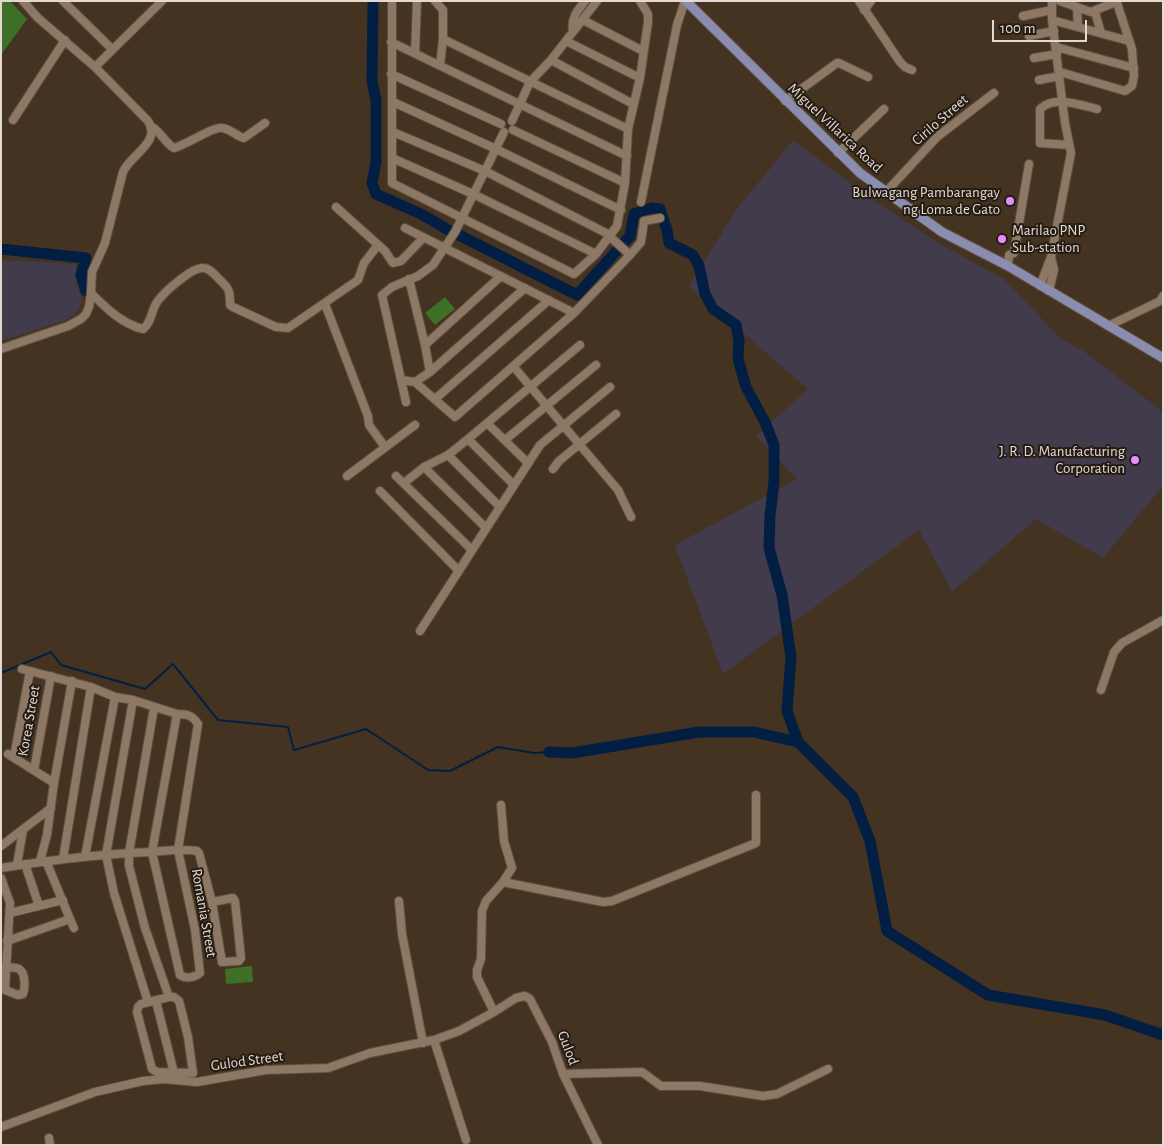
<!DOCTYPE html>
<html>
<head>
<meta charset="utf-8">
<style>
	body { margin:0 }
	#map { position:relative; width:1164px; height:1146px; overflow:hidden; background:#443320; font-family:"Alegreya Sans",sans-serif }
	canvas { display:block }
	.frame { position:absolute; inset:0; border:2px solid #e4d9ce; pointer-events:none }
	.scale { position:absolute; left:992px; top:20px; width:95px; height:22px; box-sizing:border-box; border:2px solid #e4d9ce; border-top:0; padding-left:6px; font-size:15px; line-height:18px; white-space:nowrap; color:#e4d9ce; -webkit-text-stroke:4px #241c14; paint-order:stroke }
</style>
</head>
<body>
<div id="map">
<canvas width="1164" height="1146"></canvas>
<div class="frame"></div>
<div class="scale">100 m</div>
</div>
<script>
const c = document.querySelector('canvas').getContext('2d');
c.lineJoin = 'round';
function fill(path, color) { c.fillStyle = color; c.fill(path, 'evenodd'); }
function trace(path, color, width, dash) { c.strokeStyle = color; c.lineWidth = width; c.lineCap = dash ? 'butt' : 'round'; c.setLineDash(dash || []); c.stroke(path); }
function label(font, color, halo, rows, align = 'center') {
  c.font = font + ' "Alegreya Sans",sans-serif'; c.lineWidth = 4; c.setLineDash([]); c.textBaseline = 'middle'; c.strokeStyle = halo; c.fillStyle = color; for (const [text, x, y, turn = 0] of rows) {
    c.save(); c.translate(x, y); c.rotate((+turn || 0) * Math.PI / 180); c.textAlign = isNaN(turn) ? turn : align; if (halo) c.strokeText(text, 0, 0); c.fillText(text, 0, 0); c.restore();
  }
}
fill(new Path2D(`
	M 793,140 L 873,200 L 940,244 L 1004,279 L 1062,340 L 1085,352 L 1163,412 L 1163,486 L 1103,558 L 1036,519 L 952,592 L 919,530 L 723,674 L 675,545 L 797,479 L 756,436 L 808,389 L 689,286 L 736,210 Z
	M 1,260 L 76,264 L 76,281 L 82,302 L 75,314 L 66,320 L 1,341 Z`), '#413b4c');
fill(new Path2D(`
	M 1,1 L 10,1 L 27,19 L 1,55 Z
	M 445,297 L 455,309 L 435,325 L 425,313 Z
	M 252,966 L 253,982 L 226,984 L 225,969 Z`), '#3d6f27');
trace(new Path2D(`
	M 1,673 L 51,652 L 61,665 L 145,689 L 173,664 L 218,720 L 288,727 L 294,750 L 366,729 L 428,770 L 450,771 L 498,747 L 534,753 L 549,752`), '#021f43', 2);
trace(new Path2D(`
	M 373,1 L 372,81 L 376,100 L 376,162 L 372,183 L 376,194 L 421,214 L 450,231
	M 457,234 L 577,295 L 630,236 L 634,214 L 652,208 L 660,209 L 667,230 L 669,243 L 693,255 L 699,266 L 705,294 L 713,309 L 736,325 L 739,341 L 738,359 L 746,387 L 765,422 L 774,445 L 774,481 L 770,516 L 769,548 L 782,595 L 791,657 L 787,711 L 798,742
	M 1,249 L 86,258 L 81,275 L 86,291
	M 549,752 L 572,753 L 699,732 L 754,732 L 798,742 L 853,797 L 870,841 L 887,931 L 988,995 L 1105,1015 L 1163,1035`), '#021f43', 11);
const minor = new Path2D(`
	M 63,1 L 112,49
	M 392,1 L 392,183 L 574,274 L 596,254 L 617,226 L 625,183 L 628,129 L 640,78 L 648,22 L 648,14 L 640,1
	M 435,1 L 443,10 L 443,39 L 440,65
	M 859,1 L 900,62 L 905,67 L 912,70
	M 1077,8 L 1078,27
	M 864,10 L 871,1
	M 1095,12 L 1101,33
	M 1023,16 L 1052,10
	M 583,20 L 643,51
	M 1052,20 L 1129,41
	M 573,31 C 571,18 577,11 585,1
	M 1029,36 L 1054,31
	M 443,39 L 628,129
	M 566,41 L 640,78
	M 391,42 L 627,156
	M 1056,47 L 1134,68
	M 415,53 L 417,1
	M 1034,58 L 1057,54
	M 551,60 L 633,104
	M 95,67 L 162,1
	M 1060,72 L 1125,91 L 1132,86 L 1134,76 L 1132,49 L 1117,3 L 1113,3 L 1091,12 L 1060,1
	M 391,74 L 501,124
	M 1039,80 L 1060,76
	M 785,101 L 837,63 L 839,63 L 868,77
	M 393,102 L 496,149 L 621,210
	M 13,120 L 65,40
	M 512,121 L 530,82 L 551,60 L 597,1
	M 152,127 C 161,132 165,143 174,148 C 186,145 214,126 222,128 C 231,129 236,136 244,138 L 265,123
	M 513,130 L 625,183
	M 393,132 L 485,171 L 606,233 L 630,255
	M 1069,145 L 1040,143 L 1040,109 C 1054,95 1081,105 1097,109
	M 838,153 L 884,109
	M 392,158 L 473,194 L 596,254
	M 886,192 L 937,137 L 994,93
	M 641,202 L 677,25 L 685,1
	M 336,207 L 385,251 L 393,263 L 401,261 L 423,238
	M 405,228 L 574,313
	M 1008,266 L 1009,255 L 1014,253 L 1029,164
	M 409,279 L 425,345 L 430,372
	M 1040,286 L 1051,257 L 1071,153 L 1065,123 L 1052,20 L 1052,1
	M 1049,291 L 1054,270 L 1051,257
	M 91,293 C 106,308 122,324 143,329 C 152,322 151,311 157,302 C 163,293 192,267 203,268 C 210,268 216,276 221,281 C 230,289 230,293 230,305 L 233,307 L 276,327 L 288,328 L 358,280 L 364,263 L 378,245
	M 325,304 L 368,416 L 369,425 L 385,447
	M 1108,326 L 1156,303 L 1160,301 L 1163,296
	M 425,345 L 501,276
	M 1,349 L 68,326 L 81,319 L 86,314 L 89,307 L 91,293 L 92,272 L 105,243 L 123,172 C 130,155 162,142 148,121 L 95,67 L 38,18 L 23,1
	M 513,366 L 618,490 L 631,517
	M 401,380 L 415,382 L 455,417 L 574,313 L 630,255 L 641,242 L 644,221 L 660,218
	M 415,382 L 430,372 L 525,288
	M 435,399 L 549,300
	M 406,402 L 382,295 L 392,287 L 418,276 L 433,265 L 455,232 L 504,132
	M 487,423 L 528,463
	M 468,439 L 514,485
	M 505,440 L 596,365
	M 448,455 L 500,507
	M 424,467 L 486,528
	M 553,469 L 559,461 L 616,414
	M 347,476 L 415,425
	M 396,476 L 472,550
	M 404,483 L 424,467 L 448,455 L 468,439 L 580,345
	M 380,491 L 459,571
	M 420,631 L 540,445 L 610,387
	M 22,669 L 91,687 L 115,697 L 133,700 L 177,714 L 152,852 L 180,975 C 186,979 194,978 200,973 L 195,930 L 178,850 L 198,724 C 192,715 187,714 177,714
	M 1101,690 L 1114,652 L 1122,643 L 1163,620
	M 133,700 L 106,855 L 114,893 L 148,1002
	M 154,708 L 129,853 L 129,866 L 145,928 L 169,997
	M 8,754 L 54,783
	M 14,757 L 30,671
	M 34,770 L 51,676
	M 1,846 L 51,808
	M 85,857 L 115,697
	M 63,859 L 91,687
	M 40,861 L 47,835 L 54,783 L 72,681
	M 25,864 L 39,906
	M 17,865 L 23,830
	M 1,868 C 51,860 101,854 151,852 C 166,851 182,848 197,851 L 199,853 L 212,902 L 222,962 L 239,961 L 241,958 L 235,901 L 233,898 L 212,902
	M 1,878 L 10,903 L 5,990 L 18,995 L 23,994 C 25,988 26,973 19,969 C 16,967 9,968 5,967
	M 503,882 L 603,902 L 612,901 L 756,843 L 756,795
	M 399,901 L 402,934 L 423,1043
	M 10,913 L 63,900
	M 70,919 L 74,928
	M 7,941 L 70,919 L 46,861
	M 169,997 L 174,997 L 179,1001 L 188,1037 L 193,1073 L 157,1072 L 152,1069 L 137,1012 L 138,1007 L 141,1004 Z
	M 156,1001 L 174,1073
	M 494,1012 L 477,977 L 477,970 L 481,959 L 482,911 L 486,901 L 503,882 L 512,868 L 504,841 L 501,805
	M 434,1040 L 466,1140
	M 563,1074 L 642,1072 L 661,1086 L 700,1086 L 763,1096 L 777,1094 L 828,1069
	M 1,1127 L 95,1092 L 143,1081 L 164,1079 L 197,1082 L 266,1070 L 328,1068 L 370,1053 L 434,1040 L 459,1031 L 494,1012 L 516,998 L 525,996 L 530,999 L 552,1042 L 563,1074 L 598,1145
	M 49,1138 L 50,1145`);
const major = new Path2D(`
	M 686,1 L 860,173 L 942,232 L 1008,266 L 1163,358`);
trace(minor, '#5e4f3f', 10);
trace(major, '#5e4f3f', 11);
trace(minor, '#8c7864', 8);
trace(major, '#8a8daf', 9);
for (const [x, y, r, color] of [
	[1010,201,5,"#e98efe"],
	[1002,239,5,"#e98efe"],
	[1135,460,5,"#e98efe"]
]) { const dot = new Path2D(); dot.arc(x, y, r, 0, 2 * Math.PI); c.fillStyle = color; c.fill(dot); trace(dot, '#241c14', 2); }
label('15px', '#e4d9ce', '#241c14', [
	["Cirilo Street",940,120,-41],
	["Miguel Villarica Road",835,128,43],
	["Korea Street",29,721,-80],
	["Romania Street",204,913,80],
	["Gulod",568,1048,69],
	["Gulod Street",247,1061,-8]
]);
label('15px', '#e4d9ce', '#241c14', [
	["Bulwagang Pambarangay",1000,192],
	["ng Loma de Gato",1000,209],
	["Marilao PNP",1012,230,"left"],
	["Sub-station",1012,247,"left"],
	["J. R. D. Manufacturing",1125,451],
	["Corporation",1125,468]
], 'right');
</script>
</body>
</html>
